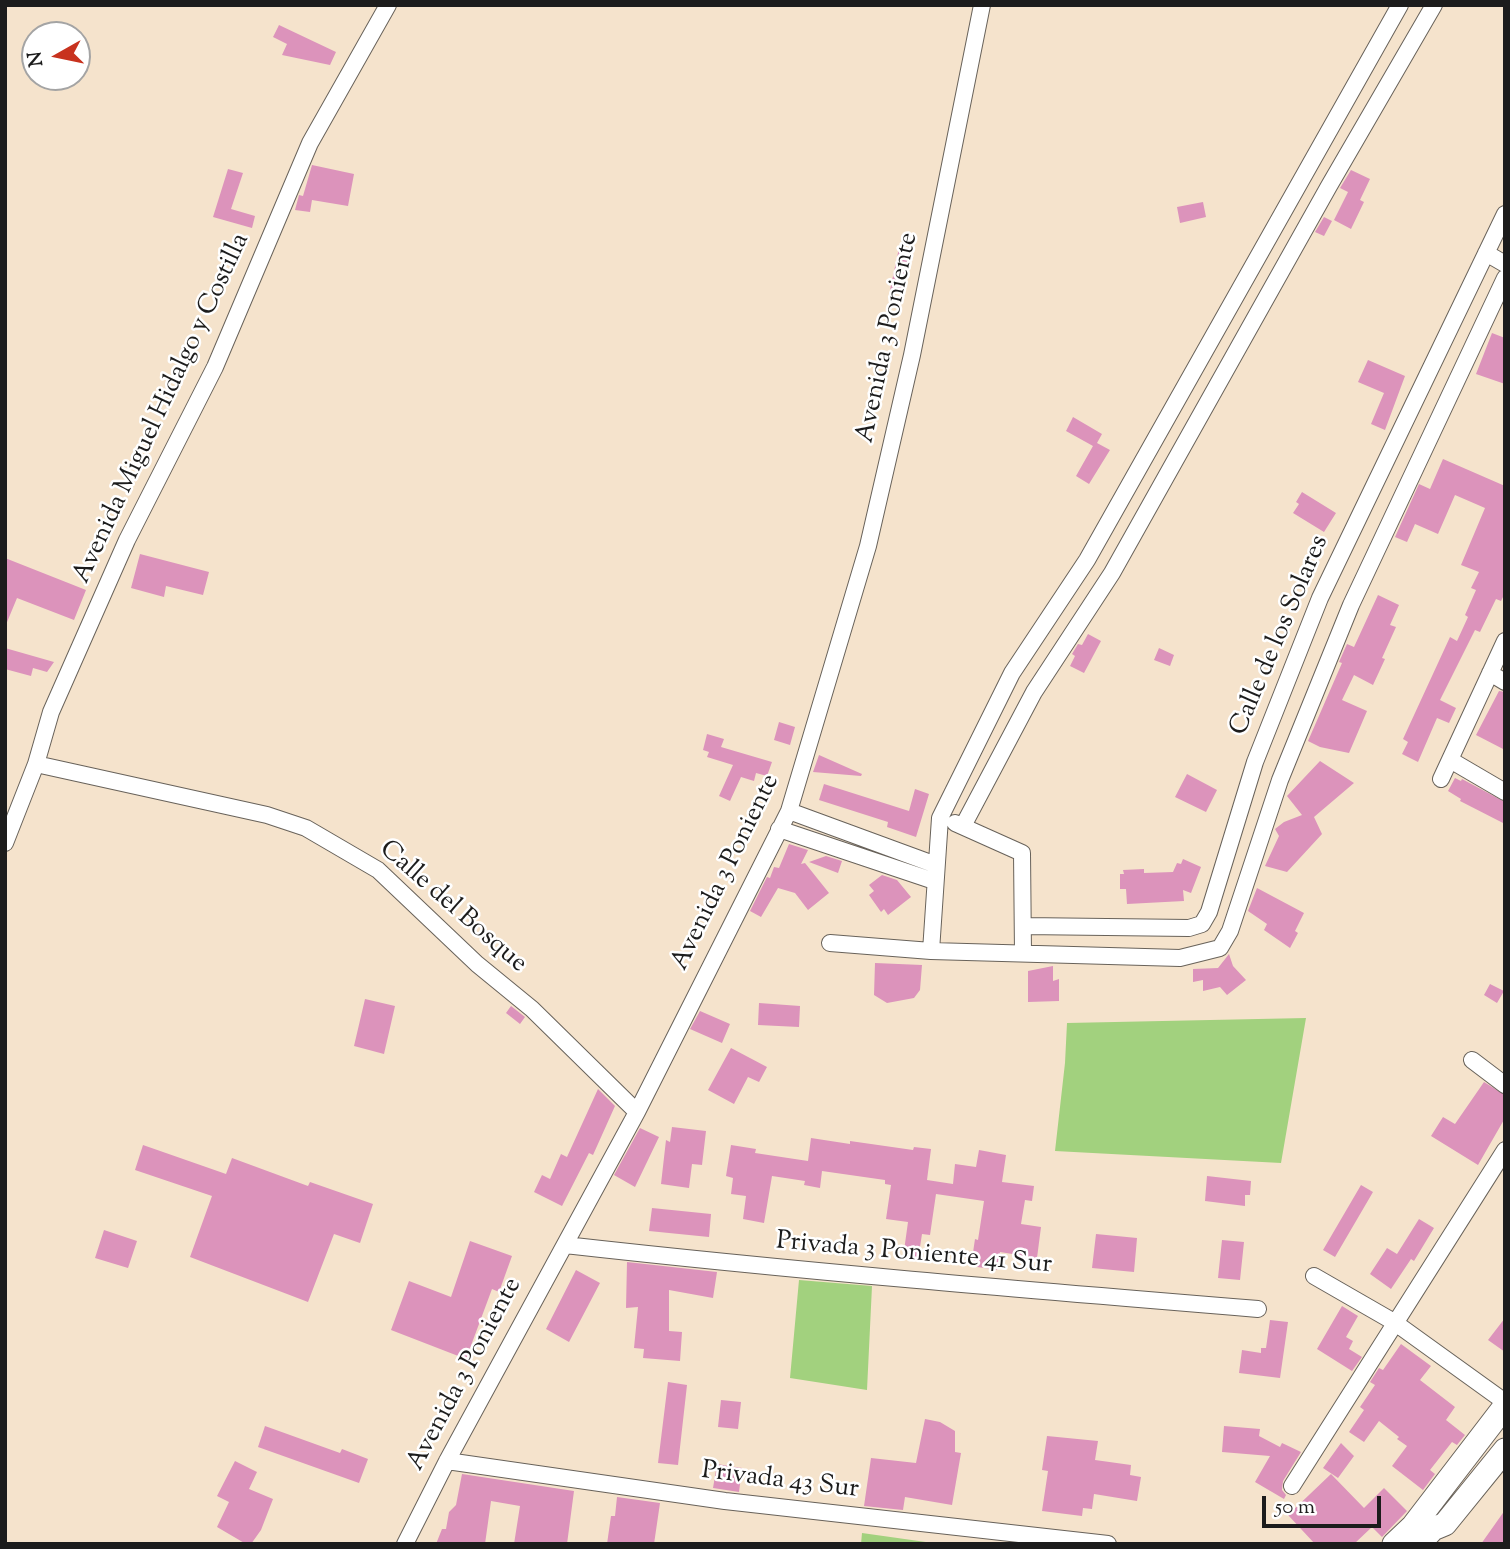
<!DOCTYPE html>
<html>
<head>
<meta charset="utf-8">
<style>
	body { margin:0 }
	#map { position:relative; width:1510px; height:1549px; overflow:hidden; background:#f5e3cc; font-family:"Sorts Mill Goudy",serif }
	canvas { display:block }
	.frame { position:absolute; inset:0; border:7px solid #1c1c1c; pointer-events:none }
	.north { position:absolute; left:21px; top:21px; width:70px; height:70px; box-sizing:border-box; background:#fff; border:2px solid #a4a4a4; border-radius:50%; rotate:261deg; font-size:19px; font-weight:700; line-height:28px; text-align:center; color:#1c1c1c }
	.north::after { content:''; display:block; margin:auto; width:24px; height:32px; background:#c8321e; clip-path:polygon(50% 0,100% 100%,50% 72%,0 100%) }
	.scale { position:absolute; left:1262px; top:1496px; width:119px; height:32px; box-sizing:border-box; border:4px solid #1c1c1c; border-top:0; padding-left:9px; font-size:21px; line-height:24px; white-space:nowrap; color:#1c1c1c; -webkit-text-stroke:5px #fff; paint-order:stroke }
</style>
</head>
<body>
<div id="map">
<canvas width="1510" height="1549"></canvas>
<div class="frame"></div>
<div class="north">N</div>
<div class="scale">50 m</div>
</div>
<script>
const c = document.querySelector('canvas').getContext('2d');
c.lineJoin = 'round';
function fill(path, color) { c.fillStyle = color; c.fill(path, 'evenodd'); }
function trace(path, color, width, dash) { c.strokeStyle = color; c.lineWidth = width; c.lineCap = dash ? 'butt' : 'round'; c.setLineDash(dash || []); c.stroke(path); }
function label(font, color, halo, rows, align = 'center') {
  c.font = font + ' "Sorts Mill Goudy",serif'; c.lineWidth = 5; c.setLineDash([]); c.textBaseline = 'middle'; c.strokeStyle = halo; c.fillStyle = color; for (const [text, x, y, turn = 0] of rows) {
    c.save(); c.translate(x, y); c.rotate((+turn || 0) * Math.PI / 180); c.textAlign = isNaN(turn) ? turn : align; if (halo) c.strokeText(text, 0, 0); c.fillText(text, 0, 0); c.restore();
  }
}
fill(new Path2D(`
	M 1306,1018 L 1281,1163 L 1055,1151 L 1065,1063 L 1067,1023 Z
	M 799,1280 L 872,1286 L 867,1390 L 790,1378 Z
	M 862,1533 L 940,1544 L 861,1544 Z`), '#a2d17e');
fill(new Path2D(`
	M 279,25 L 336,52 L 330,65 L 282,55 L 287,44 L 273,37 Z
	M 312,165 L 354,174 L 348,206 L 312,200 L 310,212 L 295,210 L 299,195 L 303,196 Z
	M 228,169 L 243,173 L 231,209 L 255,216 L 252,228 L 213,217 Z
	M 1351,170 L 1370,179 L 1360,200 L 1364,202 L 1351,229 L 1334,220 L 1348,192 L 1340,188 Z
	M 1203,202 L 1206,217 L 1180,223 L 1177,207 Z
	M 1324,217 L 1332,221 L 1324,236 L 1315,232 Z
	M 899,248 L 913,251 L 903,293 L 890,290 Z
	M 1492,333 L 1505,338 L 1505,384 L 1476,374 Z
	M 1368,360 L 1405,376 L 1385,430 L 1371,424 L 1384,393 L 1358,382 Z
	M 1073,417 L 1102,434 L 1097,443 L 1110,450 L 1089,484 L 1076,476 L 1093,446 L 1066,431 Z
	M 1443,459 L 1505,486 L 1505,593 L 1501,601 L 1496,599 L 1480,632 L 1475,630 L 1440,700 L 1456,708 L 1449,723 L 1437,718 L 1418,762 L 1402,754 L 1408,742 L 1403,739 L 1450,637 L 1457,641 L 1468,617 L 1465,615 L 1476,590 L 1471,588 L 1479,572 L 1461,565 L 1485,508 L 1455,495 L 1438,534 L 1415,524 L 1407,542 L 1395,537 L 1419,484 L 1430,489 Z
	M 1302,492 L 1336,513 L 1324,532 L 1293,513 L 1299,504 L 1296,502 Z
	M 140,554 L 209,572 L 203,595 L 166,586 L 164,597 L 131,588 Z
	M 5,558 L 86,590 L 74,620 L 17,598 L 5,627 Z
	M 1378,595 L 1399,605 L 1390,625 L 1396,627 L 1382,658 L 1385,659 L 1373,685 L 1354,675 L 1342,700 L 1367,711 L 1349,753 L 1320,747 L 1308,741 L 1342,663 L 1339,662 L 1347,644 L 1354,647 Z
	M 1088,634 L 1101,641 L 1084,673 L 1070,666 L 1075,656 L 1072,654 L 1078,644 L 1082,645 Z
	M 5,648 L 54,662 L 47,672 L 33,668 L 31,676 L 5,669 Z
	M 1159,648 L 1174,655 L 1170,666 L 1154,660 Z
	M 1499,691 L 1505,692 L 1505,750 L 1476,735 Z
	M 779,722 L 795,727 L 790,745 L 774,740 Z
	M 707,734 L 724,739 L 721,747 L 772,762 L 767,776 L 756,773 L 754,781 L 741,777 L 730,801 L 719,796 L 733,765 L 707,757 L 709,752 L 703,750 Z
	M 819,755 L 862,774 L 861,776 L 813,772 Z
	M 1320,761 L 1354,783 L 1314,817 L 1322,834 L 1287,872 L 1265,866 L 1279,836 L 1275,829 L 1284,822 L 1302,815 L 1287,796 Z
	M 1187,774 L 1217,790 L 1206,812 L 1175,797 Z
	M 1455,778 L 1461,781 L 1462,779 L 1505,802 L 1505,824 L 1460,801 L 1461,799 L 1448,791 Z
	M 824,784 L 909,811 L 915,789 L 929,794 L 916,837 L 887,827 L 888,822 L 819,800 Z
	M 789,844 L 808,850 L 801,864 L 805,863 L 829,893 L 808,910 L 795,893 L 778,888 L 761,917 L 750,911 L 767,877 L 770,878 L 774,867 L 779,868 Z
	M 826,856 L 842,861 L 838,873 L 809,862 Z
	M 1183,859 L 1201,867 L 1191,893 L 1183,890 L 1184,901 L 1127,904 L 1126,889 L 1120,889 L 1120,874 L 1124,874 L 1123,870 L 1144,869 L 1144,873 L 1173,872 L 1177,863 L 1181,864 Z
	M 882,875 L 897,880 L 911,897 L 888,915 L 884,909 L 881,912 L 869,895 L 874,891 L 869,885 Z
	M 1257,888 L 1304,913 L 1295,931 L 1298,933 L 1290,948 L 1264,930 L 1267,924 L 1248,911 Z
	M 1229,954 L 1233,966 L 1246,980 L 1227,995 L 1220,987 L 1203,991 L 1203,980 L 1193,982 L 1193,969 L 1218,968 Z
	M 875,963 L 922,965 L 920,990 L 914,998 L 887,1003 L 874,995 Z
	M 1053,966 L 1053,981 L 1059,979 L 1059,1001 L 1028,1002 L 1028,971 Z
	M 1490,984 L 1504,991 L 1497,1003 L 1484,995 Z
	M 365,999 L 395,1006 L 384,1054 L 354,1046 Z
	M 759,1003 L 800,1006 L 799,1027 L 758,1025 Z
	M 511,1006 L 525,1017 L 520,1024 L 506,1013 Z
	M 700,1011 L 730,1024 L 722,1043 L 690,1029 Z
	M 731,1048 L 767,1067 L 759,1082 L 748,1077 L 734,1104 L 708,1090 Z
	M 1484,1082 L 1505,1095 L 1505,1118 L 1478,1165 L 1431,1136 L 1443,1117 L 1455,1124 Z
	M 598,1089 L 615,1106 L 593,1155 L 589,1153 L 562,1206 L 534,1192 L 542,1175 L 550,1179 L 561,1154 L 567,1157 Z
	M 672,1127 L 706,1131 L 702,1165 L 692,1164 L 689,1188 L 661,1184 L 666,1140 L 670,1142 Z
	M 640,1128 L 659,1137 L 635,1187 L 614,1175 Z
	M 811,1138 L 850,1144 L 850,1141 L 913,1150 L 914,1147 L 931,1149 L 927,1180 L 953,1184 L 955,1164 L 976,1167 L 979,1150 L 1006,1155 L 1002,1182 L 1034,1186 L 1032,1201 L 1025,1200 L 1021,1224 L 1041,1227 L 1037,1258 L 1000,1252 L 997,1270 L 971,1266 L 975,1239 L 978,1240 L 984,1201 L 936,1194 L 930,1235 L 922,1234 L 918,1260 L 903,1258 L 908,1222 L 886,1219 L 891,1185 L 885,1184 L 885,1180 L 822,1171 L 820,1188 L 804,1185 L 805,1181 L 772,1176 L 764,1223 L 743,1219 L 746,1196 L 731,1194 L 733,1178 L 726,1176 L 731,1145 L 756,1149 L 755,1153 L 808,1161 Z
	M 143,1145 L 226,1174 L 232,1158 L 308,1186 L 310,1182 L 373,1204 L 360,1243 L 334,1234 L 308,1302 L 190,1257 L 212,1196 L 135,1170 Z
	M 1207,1176 L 1251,1181 L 1250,1195 L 1245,1195 L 1245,1206 L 1205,1201 Z
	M 1361,1185 L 1373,1192 L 1335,1257 L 1323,1250 Z
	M 652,1208 L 711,1214 L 709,1237 L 649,1231 Z
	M 1419,1219 L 1434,1228 L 1414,1261 L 1411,1259 L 1391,1289 L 1370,1274 L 1387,1248 L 1397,1254 Z
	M 104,1230 L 137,1241 L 128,1268 L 95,1258 Z
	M 1096,1234 L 1137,1238 L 1134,1272 L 1092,1268 Z
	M 1222,1240 L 1244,1242 L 1240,1280 L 1218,1278 Z
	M 470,1241 L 512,1256 L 499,1292 L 492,1289 L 466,1359 L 391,1330 L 409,1281 L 451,1297 Z
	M 627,1262 L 717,1272 L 713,1298 L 669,1290 L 669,1331 L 682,1332 L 680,1361 L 643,1358 L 644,1349 L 634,1348 L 638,1307 L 626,1308 Z
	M 576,1270 L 600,1283 L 569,1342 L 546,1329 Z
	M 1342,1306 L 1358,1316 L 1346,1337 L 1353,1341 L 1349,1349 L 1362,1357 L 1352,1371 L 1317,1349 Z
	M 1505,1318 L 1505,1352 L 1488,1340 Z
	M 1270,1320 L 1288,1322 L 1280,1378 L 1239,1373 L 1242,1350 L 1261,1353 L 1261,1348 L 1266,1348 Z
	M 1401,1344 L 1431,1366 L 1420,1380 L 1455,1407 L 1446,1420 L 1465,1435 L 1457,1445 L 1452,1442 L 1430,1470 L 1435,1474 L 1423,1490 L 1392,1466 L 1407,1446 L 1397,1439 L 1399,1437 L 1379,1421 L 1364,1442 L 1349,1432 L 1364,1410 L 1360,1407 L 1375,1385 L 1370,1382 L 1379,1368 L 1383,1370 Z
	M 668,1382 L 687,1385 L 678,1465 L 658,1463 Z
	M 721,1400 L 741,1402 L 738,1429 L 718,1427 Z
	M 925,1419 L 940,1422 L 955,1431 L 955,1452 L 961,1453 L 952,1505 L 905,1497 L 903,1510 L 864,1506 L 871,1458 L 916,1463 Z
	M 265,1426 L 340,1453 L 342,1449 L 368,1459 L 359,1483 L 258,1447 Z
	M 1224,1426 L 1260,1429 L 1259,1436 L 1280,1447 L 1282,1443 L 1301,1452 L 1283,1481 L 1282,1490 L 1286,1495 L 1284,1499 L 1255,1482 L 1270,1456 L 1222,1452 Z
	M 1047,1436 L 1098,1441 L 1095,1460 L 1131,1465 L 1130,1475 L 1141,1477 L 1137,1501 L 1094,1494 L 1092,1509 L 1083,1508 L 1082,1516 L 1042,1511 L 1048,1471 L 1042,1470 Z
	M 1341,1443 L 1354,1456 L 1338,1478 L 1323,1468 Z
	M 235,1461 L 257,1472 L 249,1489 L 273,1499 L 261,1530 L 251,1544 L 246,1544 L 217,1527 L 229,1502 L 217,1496 Z
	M 717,1464 L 742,1468 L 739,1492 L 713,1488 Z
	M 462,1474 L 574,1491 L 567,1544 L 514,1544 L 520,1506 L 491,1501 L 485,1544 L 436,1544 L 442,1529 L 446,1529 L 449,1512 L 456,1505 Z
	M 1331,1474 L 1364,1508 L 1384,1488 L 1407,1511 L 1382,1537 L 1372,1527 L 1354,1544 L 1315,1544 L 1288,1515 Z
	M 617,1497 L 660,1503 L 654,1544 L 607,1544 L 611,1516 L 615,1516 Z
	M 1505,1510 L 1505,1544 L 1481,1544 Z`), '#dc93bb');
const street = new Path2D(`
	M 1486,253 L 1505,264
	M 1490,673 L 1505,682
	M 1452,761 L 1505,792
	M 36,764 L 267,815 L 306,828 L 378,870 L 477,964 L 532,1009 L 637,1112
	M 1441,779 L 1505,641
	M 789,811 L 936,865
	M 955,823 L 1022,853 L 1023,953
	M 963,826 L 1034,692 L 1112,573 L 1329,186 L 1434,5
	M 779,829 L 934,881
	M 5,843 L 36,764 L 51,712 L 127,540 L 215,367 L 310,143 L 388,5
	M 1024,926 L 1189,928 L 1202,924 L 1209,912 L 1255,762 L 1320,598 L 1505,214
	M 830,943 L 931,951 L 1180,958 L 1220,948 L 1230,931 L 1280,780 L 1351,605 L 1505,278
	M 931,951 L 940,818 L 1012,673 L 1087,560 L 1400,5
	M 1472,1060 L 1505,1085
	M 565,1245 C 796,1271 1027,1290 1258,1309
	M 1314,1276 L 1394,1322 L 1505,1402
	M 447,1461 L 725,1501 L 1108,1544
	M 1292,1486 L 1505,1150
	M 405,1544 L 447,1461 L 637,1112 L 789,811 L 868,546 L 912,355 L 982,5`);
const secondary = new Path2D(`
	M 1394,1544 L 1413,1526 L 1505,1406
	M 1419,1544 L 1433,1529 L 1445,1524 L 1505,1450`);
trace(street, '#68625a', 18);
trace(secondary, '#68625a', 25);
trace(street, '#fff', 16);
trace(secondary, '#fff', 23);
label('26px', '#1c1c1c', '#fff', [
	["Avenida 3 Poniente",889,338,-78],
	["Avenida Miguel Hidalgo y Costilla",163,409,-65],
	["Calle de los Solares",1281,636,-67],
	["Avenida 3 Poniente",727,873,-64],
	["Calle del Bosque",452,908,41],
	["Privada 3 Poniente 41 Sur",914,1255,5],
	["Avenida 3 Poniente",466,1375,-62],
	["Privada 43 Sur",780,1482,7]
]);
</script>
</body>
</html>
